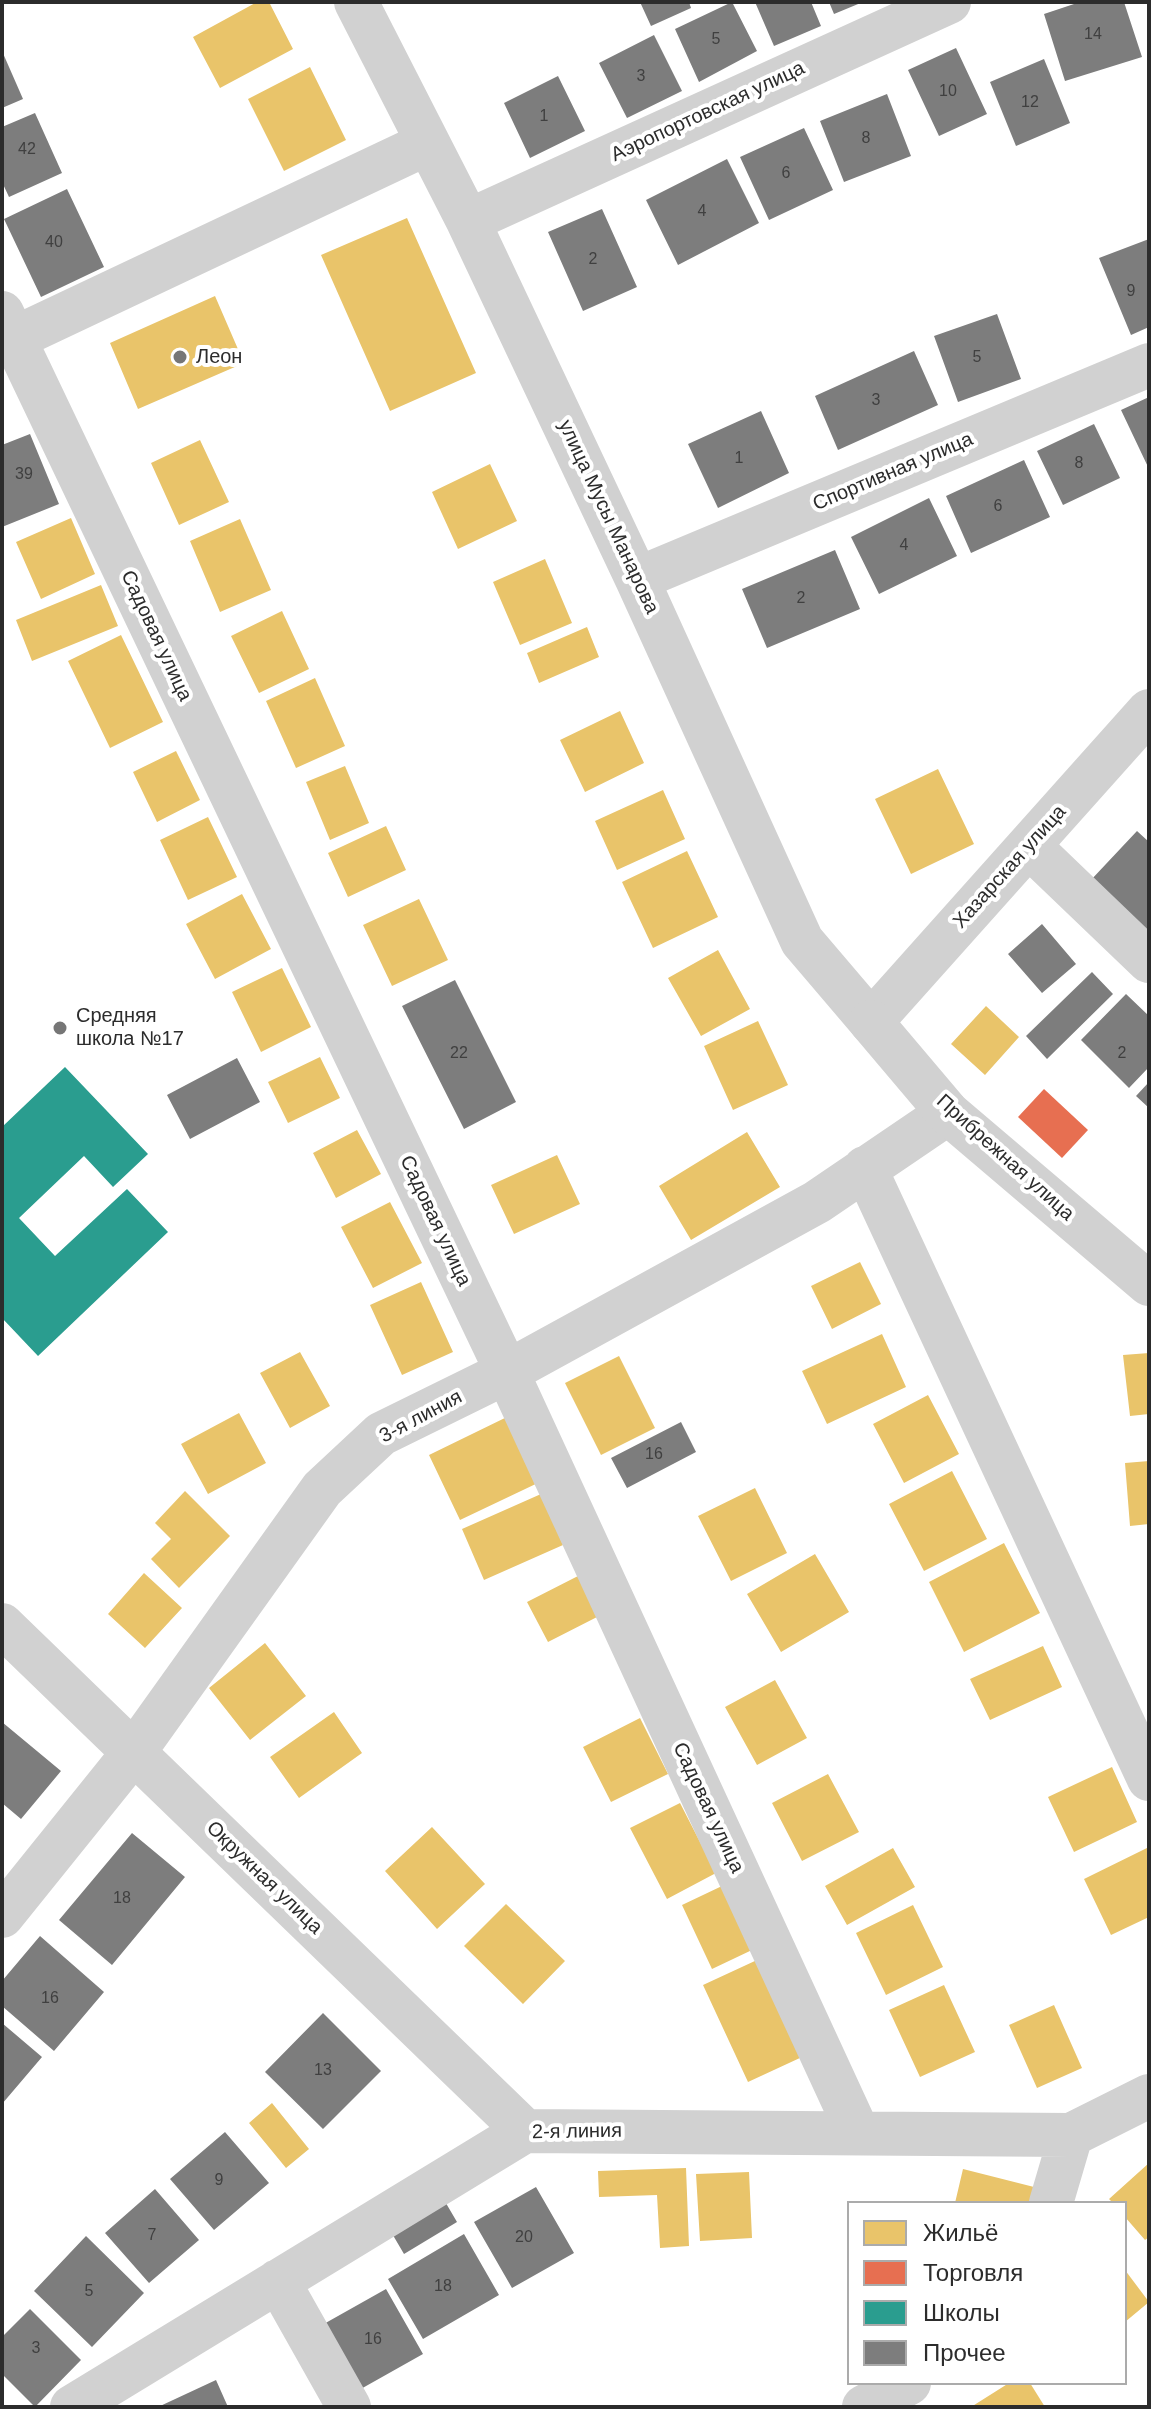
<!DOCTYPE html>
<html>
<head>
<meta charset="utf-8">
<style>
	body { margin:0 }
	#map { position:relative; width:1151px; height:2409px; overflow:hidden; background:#fff; font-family:Arial,sans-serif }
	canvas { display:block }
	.frame { position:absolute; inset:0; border:4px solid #2c2c2c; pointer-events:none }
	.legend { position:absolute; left:847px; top:2201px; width:280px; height:184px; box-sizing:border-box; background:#fff; border:2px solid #ababab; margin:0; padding:10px 14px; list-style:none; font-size:24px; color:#2c2c2c }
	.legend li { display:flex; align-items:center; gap:16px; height:40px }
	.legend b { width:40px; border:2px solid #ababab }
</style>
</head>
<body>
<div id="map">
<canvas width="1151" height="2409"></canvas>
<div class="frame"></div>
<ul class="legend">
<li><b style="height:22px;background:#e9c46a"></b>Жильё</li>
<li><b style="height:22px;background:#e76f51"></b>Торговля</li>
<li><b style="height:22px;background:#2a9d8f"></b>Школы</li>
<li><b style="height:22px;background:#7d7d7d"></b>Прочее</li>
</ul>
</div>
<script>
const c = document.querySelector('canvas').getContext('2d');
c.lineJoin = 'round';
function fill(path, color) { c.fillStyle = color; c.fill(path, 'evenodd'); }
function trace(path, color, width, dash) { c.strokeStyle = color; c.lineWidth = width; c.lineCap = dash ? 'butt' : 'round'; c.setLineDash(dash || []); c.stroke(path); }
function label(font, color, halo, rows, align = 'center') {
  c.font = font + ' Arial,sans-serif'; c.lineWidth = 8; c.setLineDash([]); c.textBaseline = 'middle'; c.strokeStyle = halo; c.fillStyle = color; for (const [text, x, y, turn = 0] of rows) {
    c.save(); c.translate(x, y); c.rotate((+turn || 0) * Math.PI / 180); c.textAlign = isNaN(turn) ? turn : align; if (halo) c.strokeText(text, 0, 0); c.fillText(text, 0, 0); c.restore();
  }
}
fill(new Path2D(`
	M 257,2 L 269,2 L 293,49 L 220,88 L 193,37 Z
	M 310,67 L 346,140 L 284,171 L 248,99 Z
	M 407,218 L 476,373 L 390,411 L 321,255 Z
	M 215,296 L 244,363 L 138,409 L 110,343 Z
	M 200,440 L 229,502 L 179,525 L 151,463 Z
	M 490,464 L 517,521 L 458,549 L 432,492 Z
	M 71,518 L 95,574 L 41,599 L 16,542 Z
	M 240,519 L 271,590 L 220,612 L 190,541 Z
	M 545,559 L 572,623 L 520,645 L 493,582 Z
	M 101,585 L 118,626 L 32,661 L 16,620 Z
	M 282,611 L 309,669 L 259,693 L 231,636 Z
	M 587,627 L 599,657 L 539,683 L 527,653 Z
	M 121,635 L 163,722 L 110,748 L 68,661 Z
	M 315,678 L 345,746 L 296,768 L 266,701 Z
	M 620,711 L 644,763 L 585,792 L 560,740 Z
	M 176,751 L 200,800 L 157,822 L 133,772 Z
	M 345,766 L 369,823 L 330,840 L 306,782 Z
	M 938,769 L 974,844 L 911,874 L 875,799 Z
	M 663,790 L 685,839 L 617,870 L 595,821 Z
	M 208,817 L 237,877 L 188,900 L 160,840 Z
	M 386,826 L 406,870 L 348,897 L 328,853 Z
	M 687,851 L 718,917 L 653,948 L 622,882 Z
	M 242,894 L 271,949 L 215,979 L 186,924 Z
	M 419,899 L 448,960 L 392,986 L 363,925 Z
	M 718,950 L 750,1009 L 701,1036 L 668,978 Z
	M 282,968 L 311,1027 L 261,1052 L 232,992 Z
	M 986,1006 L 1019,1037 L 985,1075 L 951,1044 Z
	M 758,1021 L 788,1085 L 733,1110 L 704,1046 Z
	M 320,1057 L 340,1098 L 288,1123 L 268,1082 Z
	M 357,1130 L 381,1174 L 336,1198 L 313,1153 Z
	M 747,1132 L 780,1187 L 691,1240 L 659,1186 Z
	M 557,1155 L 580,1204 L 514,1234 L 491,1185 Z
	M 390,1202 L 422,1263 L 373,1288 L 341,1227 Z
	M 860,1262 L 881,1304 L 832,1329 L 811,1286 Z
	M 421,1282 L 453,1352 L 402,1375 L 370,1305 Z
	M 882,1334 L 906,1387 L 827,1424 L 802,1371 Z
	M 300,1352 L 330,1406 L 290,1428 L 260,1373 Z
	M 1149,1353 L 1149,1414 L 1130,1416 L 1123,1355 Z
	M 619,1356 L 655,1428 L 601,1455 L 565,1383 Z
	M 928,1395 L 959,1454 L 904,1483 L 873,1424 Z
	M 239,1413 L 266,1463 L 208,1494 L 181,1444 Z
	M 511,1415 L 542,1481 L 460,1520 L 429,1455 Z
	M 1149,1461 L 1149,1524 L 1130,1526 L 1125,1463 Z
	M 952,1471 L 987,1539 L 924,1571 L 889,1504 Z
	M 755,1488 L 787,1553 L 731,1581 L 698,1516 Z
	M 185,1491 L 230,1536 L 179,1588 L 151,1559 L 171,1539 L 155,1523 Z
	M 541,1494 L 563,1545 L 484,1580 L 462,1529 Z
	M 1004,1543 L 1040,1613 L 964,1652 L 929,1582 Z
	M 815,1554 L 849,1612 L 781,1652 L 747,1594 Z
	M 144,1573 L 182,1608 L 145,1648 L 108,1614 Z
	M 578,1576 L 599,1616 L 548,1642 L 527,1602 Z
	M 265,1643 L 306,1696 L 250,1740 L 209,1688 Z
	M 1043,1646 L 1062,1687 L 990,1720 L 970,1679 Z
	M 775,1680 L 807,1738 L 757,1765 L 725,1707 Z
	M 334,1712 L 362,1753 L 299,1798 L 270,1757 Z
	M 640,1718 L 668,1774 L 611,1802 L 583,1747 Z
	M 1112,1767 L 1137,1822 L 1074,1852 L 1048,1797 Z
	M 828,1774 L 859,1832 L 802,1861 L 772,1803 Z
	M 680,1803 L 716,1873 L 667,1899 L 630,1828 Z
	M 432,1827 L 485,1884 L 437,1929 L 385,1871 Z
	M 1149,1847 L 1149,1917 L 1111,1935 L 1084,1879 Z
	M 893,1848 L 915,1887 L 847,1925 L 825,1886 Z
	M 722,1886 L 752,1950 L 712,1969 L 682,1905 Z
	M 506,1904 L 565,1961 L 523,2004 L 464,1946 Z
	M 913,1905 L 943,1967 L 886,1995 L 856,1933 Z
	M 757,1960 L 802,2057 L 748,2082 L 703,1985 Z
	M 944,1985 L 975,2052 L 920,2077 L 889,2010 Z
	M 1054,2005 L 1082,2068 L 1037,2088 L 1009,2025 Z
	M 272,2103 L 309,2149 L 286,2168 L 249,2123 Z
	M 1149,2163 L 1149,2237 L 1145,2240 L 1125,2217 L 1125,2203 L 1113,2203 L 1109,2199 Z
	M 686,2168 L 689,2246 L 660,2248 L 657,2195 L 599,2197 L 598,2171 Z
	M 963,2169 L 1034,2187 L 1029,2203 L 955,2203 Z
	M 749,2172 L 752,2238 L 700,2241 L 696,2174 Z
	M 1125,2270 L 1149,2302 L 1125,2322 Z
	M 1009,2383 L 1030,2383 L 1045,2407 L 971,2407 Z`), '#e9c46a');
fill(new Path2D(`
	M 1044,1089 L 1088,1130 L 1062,1158 L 1018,1117 Z`), '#e76f51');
fill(new Path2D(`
	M 65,1067 L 148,1154 L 113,1187 L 84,1156 L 19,1218 L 55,1256 L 127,1189 L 168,1232 L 38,1356 L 2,1318 L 2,1127 Z`), '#2a9d8f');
fill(new Path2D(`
	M 640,2 L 689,2 L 691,8 L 651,26 Z
	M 732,2 L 757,51 L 699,82 L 675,29 Z
	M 755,2 L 811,2 L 821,26 L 774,46 Z
	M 829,2 L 863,2 L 834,14 Z
	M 1080,2 L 1124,2 L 1142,57 L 1065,81 L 1044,14 Z
	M 654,35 L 682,91 L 627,118 L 599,63 Z
	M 956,48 L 987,114 L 939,136 L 908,70 Z
	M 2,51 L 23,99 L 2,108 Z
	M 1044,59 L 1070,123 L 1016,146 L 990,82 Z
	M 558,76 L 585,131 L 530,158 L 504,103 Z
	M 887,94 L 911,156 L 844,182 L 820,121 Z
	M 35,113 L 62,173 L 9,197 L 2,182 L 2,127 Z
	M 804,128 L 833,190 L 769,220 L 740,157 Z
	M 727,159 L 759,223 L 678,265 L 646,200 Z
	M 67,189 L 104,267 L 41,297 L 4,219 Z
	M 602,209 L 637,287 L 583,311 L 548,232 Z
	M 1149,239 L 1149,327 L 1131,335 L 1099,258 Z
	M 997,314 L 1021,379 L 958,402 L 934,336 Z
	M 914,351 L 938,405 L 838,450 L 815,396 Z
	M 1149,397 L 1149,469 L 1121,410 Z
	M 761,411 L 789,473 L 718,508 L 688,444 Z
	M 1094,424 L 1120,478 L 1063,505 L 1037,451 Z
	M 30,434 L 59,504 L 2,527 L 2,445 Z
	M 1024,460 L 1050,517 L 971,553 L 946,496 Z
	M 929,498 L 957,556 L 879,594 L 851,537 Z
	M 835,550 L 860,609 L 767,648 L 742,589 Z
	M 1137,831 L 1149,842 L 1149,937 L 1090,881 Z
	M 1042,924 L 1076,964 L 1042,993 L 1008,954 Z
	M 1092,972 L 1113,994 L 1047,1059 L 1026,1036 Z
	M 455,980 L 516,1102 L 464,1129 L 402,1006 Z
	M 1126,994 L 1149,1016 L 1149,1067 L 1129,1088 L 1081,1040 Z
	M 237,1058 L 260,1102 L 190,1139 L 167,1095 Z
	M 1149,1082 L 1149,1108 L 1136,1096 Z
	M 681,1422 L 696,1452 L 627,1488 L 611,1458 Z
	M 2,1722 L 61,1771 L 21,1819 L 2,1803 Z
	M 132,1833 L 185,1877 L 112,1965 L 59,1920 Z
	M 40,1936 L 104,1992 L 54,2051 L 2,2006 L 2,1981 Z
	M 323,2013 L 381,2071 L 323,2129 L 265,2072 Z
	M 2,2023 L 42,2057 L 2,2104 Z
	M 225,2132 L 269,2183 L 214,2230 L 170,2179 Z
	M 536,2187 L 574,2253 L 512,2288 L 474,2222 Z
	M 155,2189 L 199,2240 L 149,2283 L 105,2233 Z
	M 440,2193 L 457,2222 L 404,2254 L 387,2225 Z
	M 464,2234 L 499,2295 L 423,2339 L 388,2279 Z
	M 86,2236 L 144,2293 L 92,2347 L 34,2291 Z
	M 386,2289 L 423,2354 L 359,2390 L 322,2325 Z
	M 30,2309 L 81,2360 L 35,2407 L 2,2374 L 2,2337 Z
	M 216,2380 L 228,2407 L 158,2407 Z`), '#7d7d7d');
trace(new Path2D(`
	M 356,2 L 468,221 L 637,579 L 802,941 L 871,1022 L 1149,711
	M 468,221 L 949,2
	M 2,313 L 507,1372 L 858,2133
	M 2,341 L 15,338 L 428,143
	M 637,579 L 1149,365
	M 1029,846 L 1149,961
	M 865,1168 L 1149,1779
	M 2,1625 L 525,2131
	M 2,1916 L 134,1752 L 322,1489 L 381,1434 L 507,1372 L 817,1202 L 948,1113
	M 1051,2203 L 1071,2135
	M 278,2281 L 349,2407
	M 72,2407 L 525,2131 L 1071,2135 L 1149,2096
	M 864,2407 L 909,2383`), '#d1d1d1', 44);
trace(new Path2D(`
	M 871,1022 L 948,1113 L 1149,1284`), '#d1d1d1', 44);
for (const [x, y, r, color] of [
	[180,357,8,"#767676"],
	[60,1028,8,"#767676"]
]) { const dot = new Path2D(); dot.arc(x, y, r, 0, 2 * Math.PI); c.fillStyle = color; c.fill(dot); trace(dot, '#fff', 3); }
label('16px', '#404040', null, [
	["14",1093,35],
	["5",716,40],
	["3",641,77],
	["10",948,92],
	["12",1030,103],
	["1",544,117],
	["8",866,139],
	["42",27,150],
	["6",786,174],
	["4",702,212],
	["40",54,243],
	["2",593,260],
	["9",1131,292],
	["5",977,358],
	["3",876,401],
	["1",739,459],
	["8",1079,464],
	["39",24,475],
	["6",998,507],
	["4",904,546],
	["2",801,599],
	["22",459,1054],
	["2",1122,1054],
	["16",654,1455],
	["18",122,1899],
	["16",50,1999],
	["13",323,2071],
	["9",219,2181],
	["7",152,2236],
	["20",524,2238],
	["18",443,2287],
	["5",89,2292],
	["16",373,2340],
	["3",36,2349]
]);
label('20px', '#2c2c2c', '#fff', [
	["Аэропортовская улица",708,112,-25],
	["Спортивная улица",893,472,-23],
	["улица Мусы Манарова",608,517,65],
	["Садовая улица",156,636,65],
	["Хазарская улица",1010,867,-48],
	["Прибрежная улица",1005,1158,42],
	["Садовая улица",435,1221,65],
	["3-я линия",421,1417,-28],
	["Садовая улица",708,1808,65],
	["Окружная улица",264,1878,44],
	["2-я линия",577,2132,-1]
]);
label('20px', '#2c2c2c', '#fff', [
	["Леон",196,357],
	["Средняя",76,1016],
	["школа №17",76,1039]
], 'left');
</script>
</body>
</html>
